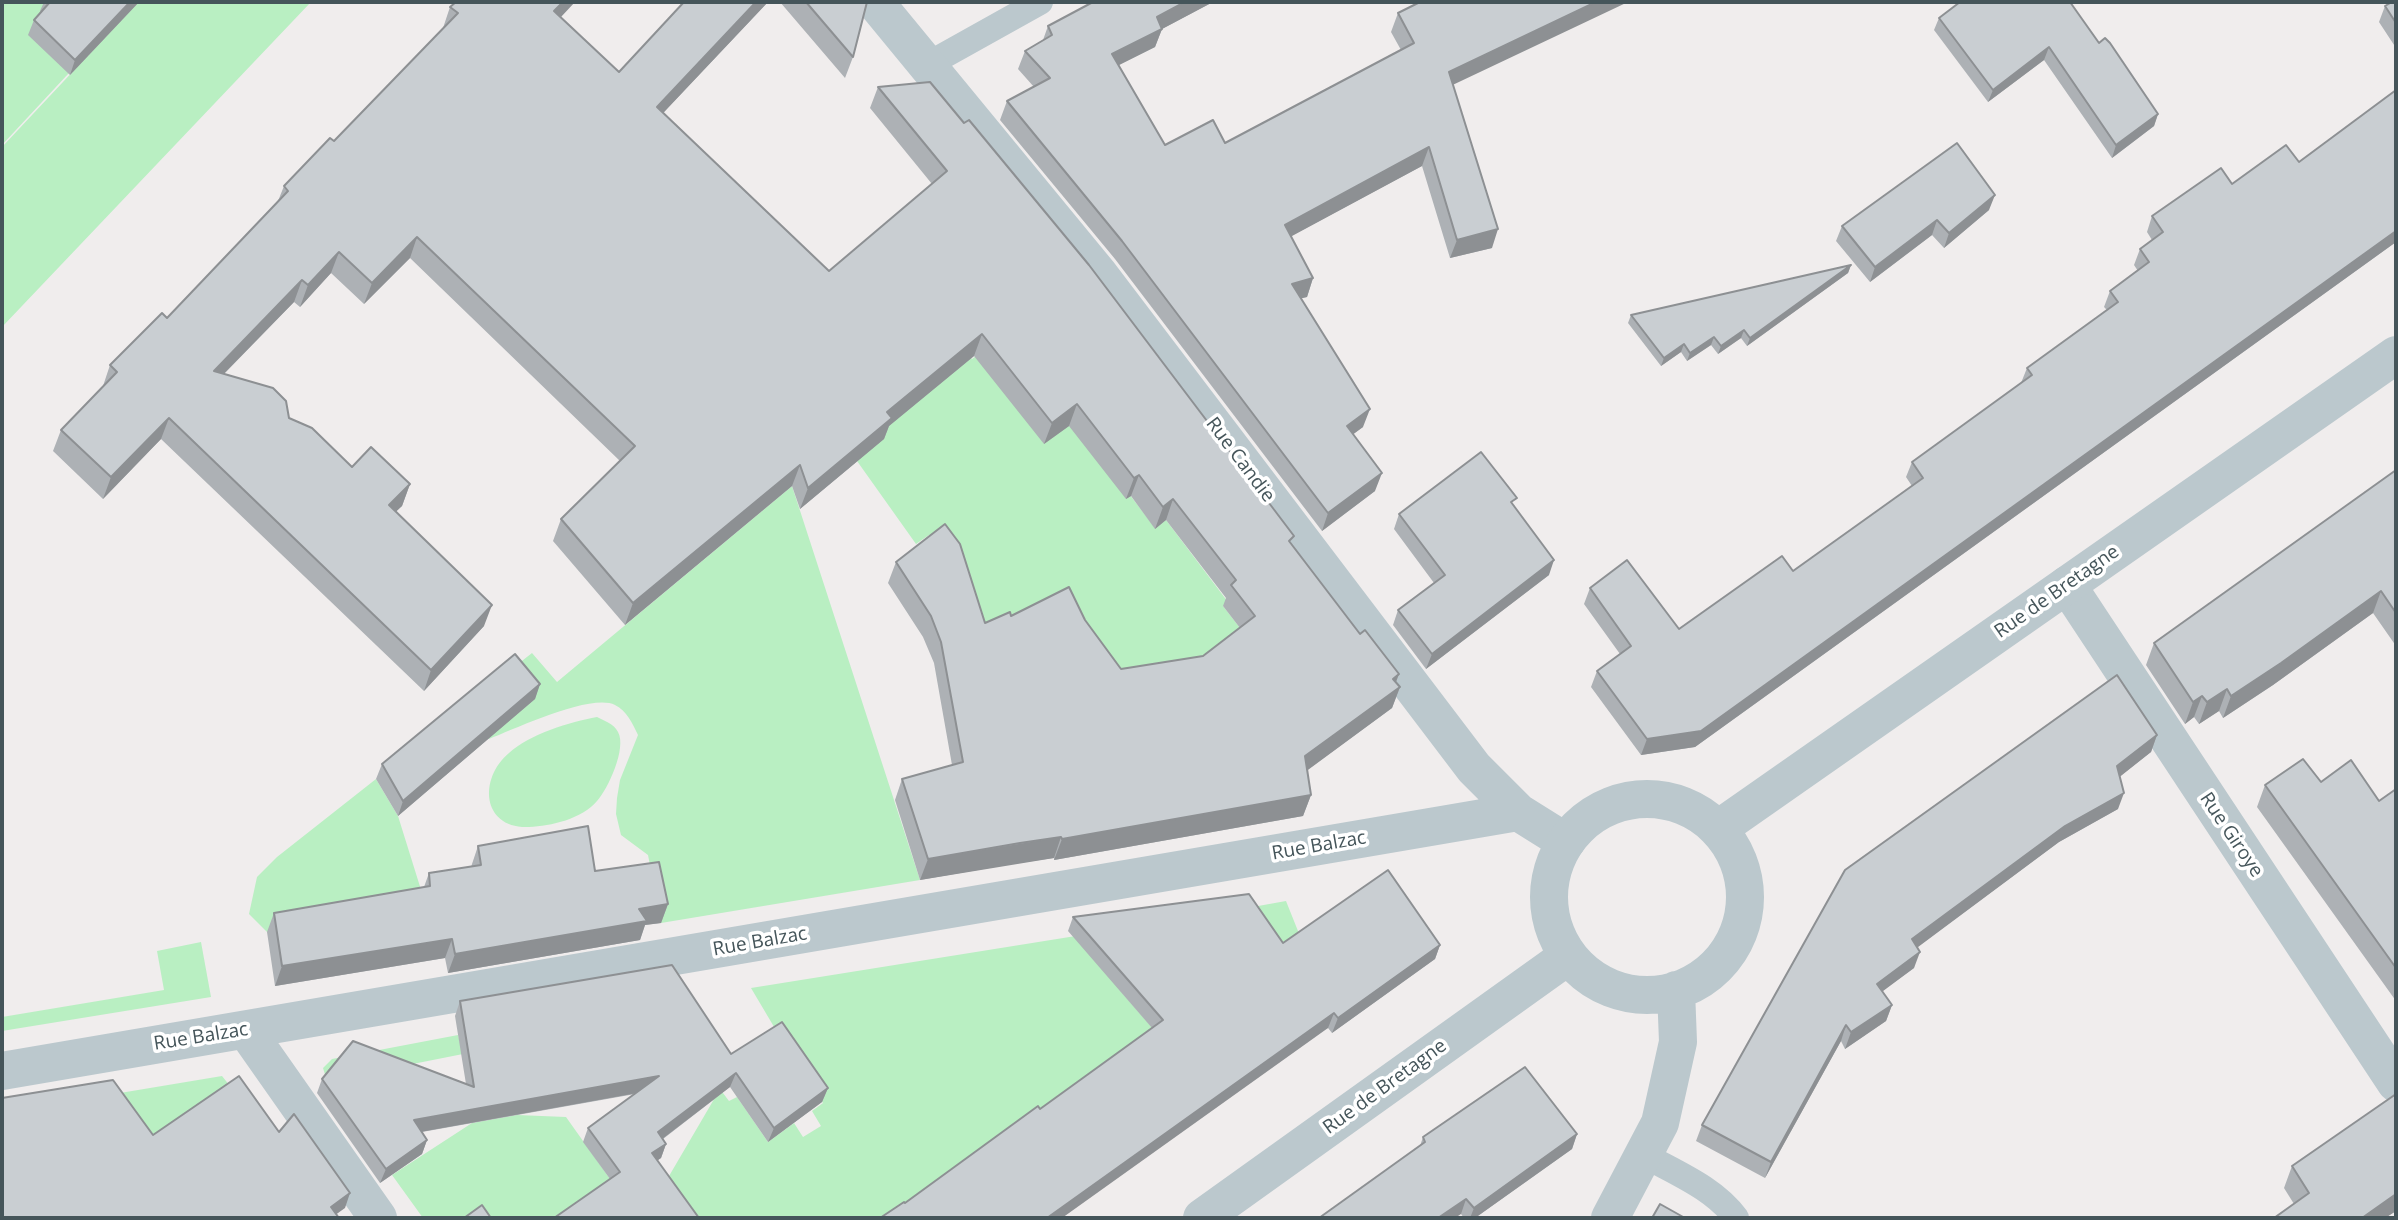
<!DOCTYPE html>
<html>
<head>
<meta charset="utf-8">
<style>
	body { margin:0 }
	#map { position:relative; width:2398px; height:1220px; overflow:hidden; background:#f0eded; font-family:"Open Sans",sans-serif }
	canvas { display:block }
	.frame { position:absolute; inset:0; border:4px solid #45555a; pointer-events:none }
</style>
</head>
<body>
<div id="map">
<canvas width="2398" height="1220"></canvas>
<div class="frame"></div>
</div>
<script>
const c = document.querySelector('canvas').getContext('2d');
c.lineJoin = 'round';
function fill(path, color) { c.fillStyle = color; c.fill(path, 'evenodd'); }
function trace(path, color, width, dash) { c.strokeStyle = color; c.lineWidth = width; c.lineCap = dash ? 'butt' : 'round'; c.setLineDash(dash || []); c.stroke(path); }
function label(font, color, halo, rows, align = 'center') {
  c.font = font + ' "Open Sans",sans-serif'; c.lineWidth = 7; c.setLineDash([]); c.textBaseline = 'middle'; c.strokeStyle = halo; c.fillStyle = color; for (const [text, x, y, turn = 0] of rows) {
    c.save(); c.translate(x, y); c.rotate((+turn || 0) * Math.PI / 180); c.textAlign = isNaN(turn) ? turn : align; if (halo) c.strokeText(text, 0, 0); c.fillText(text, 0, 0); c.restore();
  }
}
fill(new Path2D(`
	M 2,2 L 135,2 L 2,145 Z
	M 138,2 L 311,2 L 2,327 L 2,147 Z
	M 1007,333 L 1155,528 L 1166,520 L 1228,602 L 1223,606 L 1247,637 L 1198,722 L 986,641 L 955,570 L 929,535 L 916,544 L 857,461 L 870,421 L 960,345 L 972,359 Z
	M 792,486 L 920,880 L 661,923 L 648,855 L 621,835 L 616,814 L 617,798 L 620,780 L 638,735 C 632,723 627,711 615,705 C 591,693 515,729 489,739 L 461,709 L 532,653 L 557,682 Z
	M 597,717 C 605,721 614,724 618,732 C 627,748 608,789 597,801 C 582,819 551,826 529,827 C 482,829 478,779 509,753 C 530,734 570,722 597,717 Z
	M 376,779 L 398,816 L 422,893 L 423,905 L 267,932 L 249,914 L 257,877 L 277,857 Z
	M 1286,901 L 1302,941 L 1270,965 L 1247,908 Z
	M 1082,935 L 1123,994 L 1162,1039 L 896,1218 L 684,1218 L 662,1188 L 720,1089 L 729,1101 L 737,1097 L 768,1142 L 794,1123 L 803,1137 L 821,1126 L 812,1111 L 823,1103 L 799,1069 L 751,988 Z
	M 201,942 L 211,997 L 2,1031 L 2,1017 L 164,990 L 157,951 Z
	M 458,1035 L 463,1054 L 327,1081 L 323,1068 L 332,1059 Z
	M 222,1076 L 234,1091 L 148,1150 L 108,1095 Z
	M 517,1115 L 566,1117 L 615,1186 L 569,1218 L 423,1218 L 392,1175 L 472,1123 Z`), '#b9efc2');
trace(new Path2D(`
	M 927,65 L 1040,2
	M 1644,1155 C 1676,1173 1714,1188 1736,1218`), '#bbc8cd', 26);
trace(new Path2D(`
	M 875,2 L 1098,273 L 1474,768 L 1518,812 L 1566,842
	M 2067,585 L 2396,1083
	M 246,1030 L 378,1218
	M 2,1071 L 1518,812`), '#bbc8cd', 38);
trace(new Path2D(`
	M1549 897a98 98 0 1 1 196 0a98 98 0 1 1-196 0Z
	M 1718,829 L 2396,355
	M 1202,1218 L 1568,956
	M 1610,1218 L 1660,1123 L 1678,1042 L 1676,990`), '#bbc8cd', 38);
fill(new Path2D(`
	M 44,2 L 139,2 L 70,75 L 28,35 L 34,20 L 41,11 L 40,11 Z
	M 684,2 L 768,2 L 663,113 L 829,271 L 932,184 L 870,108 L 878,87 L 1291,545 L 1360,634 L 1399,674 L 1396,682 L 1400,687 L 1392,708 L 1307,770 L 1311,795 L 1303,816 L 1054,860 L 1054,858 L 1012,864 L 920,880 L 895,800 L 902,779 L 952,765 L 934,663 L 923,637 L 888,583 L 896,562 L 985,623 L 1011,616 L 1085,620 L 1121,669 L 1203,656 L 1240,628 L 1223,606 L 1226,598 L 1166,520 L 1155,529 L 1131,496 L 1126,499 L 1069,426 L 1044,444 L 974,356 L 889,426 L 884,439 L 800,509 L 792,486 L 625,625 L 553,541 L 561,519 L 620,461 L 410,258 L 364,304 L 331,273 L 300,307 L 294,302 L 224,374 L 289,418 L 352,467 L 410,484 L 402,506 L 396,511 L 484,626 L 424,691 L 161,439 L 103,499 L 53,451 L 61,430 L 103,386 L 110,365 L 167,318 L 278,201 L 284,186 L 334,141 L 443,28 L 450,7 L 561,17 L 619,72 Z
	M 780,2 L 867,2 L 853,57 L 845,78 Z
	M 1093,2 L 1213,2 L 1162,29 L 1155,47 L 1119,65 L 1165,145 L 1225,143 L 1401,50 L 1391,32 L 1398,13 L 1453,85 L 1492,248 L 1450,258 L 1422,166 L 1291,236 L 1313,278 L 1307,297 L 1301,298 L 1363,427 L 1353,434 L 1375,491 L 1322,531 L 1115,259 L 1000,120 L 1007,101 L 1034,87 L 1018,69 L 1025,51 L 1043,40 L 1048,26 Z
	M 2396,2 L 2396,48 L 2379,22 L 2385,6 Z
	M 1939,18 L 2099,43 L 2158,114 L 2154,126 L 2112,158 L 2044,60 L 1988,102 L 1934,30 Z
	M 2396,90 L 2396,242 L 1695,747 L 1641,755 L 1591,687 L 1597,671 L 1620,654 L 1584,604 L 1590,588 L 1679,629 L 1793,571 L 1912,486 L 1906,477 L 1912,462 L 2021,383 L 2027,368 L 2107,310 L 2104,307 L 2110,291 L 2138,271 L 2134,265 L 2140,249 L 2152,240 L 2147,232 L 2152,216 L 2232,184 L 2299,162 Z
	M 1989,210 L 1944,248 L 1932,235 L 1870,282 L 1836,241 L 1842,226 Z
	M 1851,265 L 1848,273 L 1747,346 L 1741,338 L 1718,354 L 1711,345 L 1687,361 L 1681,352 L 1661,366 L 1628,323 L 1631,315 Z
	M 2396,470 L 2396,646 L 2373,613 L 2273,685 L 2223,718 L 2219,711 L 2199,724 L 2194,717 L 2185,724 L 2146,665 L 2154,643 Z
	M 1514,505 L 1549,575 L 1426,669 L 1393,625 L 1398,610 L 1434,583 L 1394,529 L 1399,514 Z
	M 540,684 L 535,699 L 398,816 L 376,779 L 382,764 Z
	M 2157,735 L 2151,752 L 2120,776 L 2118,809 L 2059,842 L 1917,947 L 1914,968 L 1882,991 L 1892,1005 L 1886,1021 L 1845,1049 L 1841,1041 L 1765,1178 L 1696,1141 L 1702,1125 Z
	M 2265,785 L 2379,801 L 2396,789 L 2396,1001 L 2257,807 Z
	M 478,846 L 595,871 L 668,904 L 661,923 L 645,925 L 640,940 L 448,973 L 445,958 L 275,986 L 267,932 L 274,913 L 424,887 L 429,873 L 471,867 Z
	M 1073,917 L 1283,943 L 1440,945 L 1435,959 L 1332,1033 L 1328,1028 L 905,1203 L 1040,1109 L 1152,1028 L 1068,931 Z
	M 460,1001 L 731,1054 L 828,1088 L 822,1102 L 768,1142 L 730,1087 L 663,1139 L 666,1144 L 661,1158 L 657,1160 L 610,1179 L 583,1142 L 588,1128 L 635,1094 L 422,1132 L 427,1140 L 422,1154 L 380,1183 L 317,1093 L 322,1079 L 466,1084 L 455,1016 Z
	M 2396,1094 L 2396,1211 L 2385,1218 L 2294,1204 L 2284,1188 L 2292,1166 Z
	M 1577,1134 L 1572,1149 L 1475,1218 L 1464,1218 L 1461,1214 L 1420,1146 L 1423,1137 Z`), '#adb1b5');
fill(new Path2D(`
	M 130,2 L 139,2 L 70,75 L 75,60 Z
	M 563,2 L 575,2 L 547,32 L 554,11 Z
	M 756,2 L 768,2 L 649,128 L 657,107 Z
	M 1185,2 L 1213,2 L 1162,29 L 1155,47 L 1105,72 L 1112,54 L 1157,17 Z
	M 1596,2 L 1628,2 L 1442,90 L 1449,72 Z
	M 2049,47 L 2044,60 L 1988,102 L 1993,90 Z
	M 2158,114 L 2154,126 L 2112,158 L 2116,145 Z
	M 1429,147 L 1422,166 L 1279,243 L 1285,225 Z
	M 1995,195 L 1989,210 L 1944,248 L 1949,233 Z
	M 1937,220 L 1932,235 L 1870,282 L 1875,267 Z
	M 1498,229 L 1492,248 L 1450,258 L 1457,240 Z
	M 2396,231 L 2396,242 L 1695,747 L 1641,755 L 1647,739 Z
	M 417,237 L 410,258 L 364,304 L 372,283 Z
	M 339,252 L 331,273 L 300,307 L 308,285 Z
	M 1851,265 L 1848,273 L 1747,346 L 1750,338 Z
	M 1313,278 L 1307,297 L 1286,302 L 1292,284 Z
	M 302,280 L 294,302 L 206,392 L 214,371 Z
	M 1744,330 L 1741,338 L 1718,354 L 1721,346 Z
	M 982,334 L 974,356 L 889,426 L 884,439 L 800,509 L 808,488 L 887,412 Z
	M 1714,337 L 1711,345 L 1687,361 L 1690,353 Z
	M 1684,344 L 1681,352 L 1661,366 L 1664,358 Z
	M 1077,404 L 1069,426 L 1044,444 L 1052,423 Z
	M 1370,409 L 1363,427 L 1340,444 L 1347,426 Z
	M 169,418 L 161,439 L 103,499 L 111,477 Z
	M 800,465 L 792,486 L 625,625 L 633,603 Z
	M 1382,473 L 1375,491 L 1322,531 L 1328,513 Z
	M 1139,475 L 1131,496 L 1126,499 L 1134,478 Z
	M 410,484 L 402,506 L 381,526 L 389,505 Z
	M 1173,499 L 1166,520 L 1155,529 L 1163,507 Z
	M 1554,560 L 1549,575 L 1426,669 L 1432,654 Z
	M 2381,591 L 2373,613 L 2273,685 L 2223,718 L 2231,696 Z
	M 492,605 L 484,626 L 424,691 L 431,670 Z
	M 1399,674 L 1392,692 L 1400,687 L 1392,708 L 1297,778 L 1305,756 Z
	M 540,684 L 535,699 L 398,816 L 403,801 Z
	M 2227,689 L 2219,711 L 2199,724 L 2207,702 Z
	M 2202,696 L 2194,717 L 2185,724 L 2193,702 Z
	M 2157,735 L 2151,752 L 2112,783 L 2117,766 Z
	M 2124,793 L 2118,809 L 2059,842 L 1906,956 L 1912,939 L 2065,826 Z
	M 1311,795 L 1303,816 L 1054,860 L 1062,839 Z
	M 1061,837 L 1054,858 L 920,880 L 928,859 Z
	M 668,904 L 661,923 L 645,925 L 640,940 L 448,973 L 455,954 L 639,909 Z
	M 452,939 L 445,958 L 275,986 L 282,966 Z
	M 1440,945 L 1435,959 L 1332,1033 L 1338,1018 Z
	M 1920,952 L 1914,968 L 1871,1000 L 1877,984 Z
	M 1892,1005 L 1886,1021 L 1845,1049 L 1851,1032 Z
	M 1334,1013 L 1328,1028 L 1062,1218 L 1047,1218 Z
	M 1846,1025 L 1841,1041 L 1765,1178 L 1771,1162 Z
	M 736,1073 L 730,1087 L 653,1146 L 658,1132 Z
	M 659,1076 L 654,1090 L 409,1134 L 414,1120 Z
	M 828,1088 L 822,1102 L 768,1142 L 774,1128 Z
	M 1577,1134 L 1572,1149 L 1475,1218 L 1470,1218 L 1474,1208 Z
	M 427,1140 L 422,1154 L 380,1183 L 386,1169 Z
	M 666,1144 L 661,1158 L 647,1168 L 652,1153 Z
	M 350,1193 L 345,1208 L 331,1218 L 331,1207 Z
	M 2396,1194 L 2396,1211 L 2385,1218 L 2362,1218 Z
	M 1466,1199 L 1461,1214 L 1455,1218 L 1438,1218 Z`), '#8d9093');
const building = new Path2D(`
	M 50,2 L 130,2 L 75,60 L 34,20 Z
	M 456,2 L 563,2 L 554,11 L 619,72 L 684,2 L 756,2 L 657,107 L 829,271 L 947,171 L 878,87 L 930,82 L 964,123 L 969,120 L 1089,265 L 1294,536 L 1289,541 L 1360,634 L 1365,630 L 1399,674 L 1393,679 L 1400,687 L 1305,756 L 1311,795 L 1062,839 L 1061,837 L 1020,843 L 928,859 L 902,779 L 963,762 L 941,642 L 931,616 L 896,562 L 945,524 L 960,544 L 985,623 L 1010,612 L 1011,616 L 1069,587 L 1085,620 L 1121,669 L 1203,656 L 1255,616 L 1231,585 L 1236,580 L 1173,499 L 1163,507 L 1139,475 L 1134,478 L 1077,404 L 1052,423 L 982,334 L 887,412 L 892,418 L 808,488 L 800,465 L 633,603 L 561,519 L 635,446 L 417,237 L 372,283 L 339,252 L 308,285 L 302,280 L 214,371 L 273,388 L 286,401 L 289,418 L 312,428 L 352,467 L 371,447 L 410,484 L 389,505 L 492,605 L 431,670 L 169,418 L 111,477 L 61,430 L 117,372 L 110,365 L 162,313 L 167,318 L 288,191 L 284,186 L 330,138 L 334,141 L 458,13 L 450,7 Z
	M 806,2 L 867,2 L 853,57 Z
	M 1093,2 L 1185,2 L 1157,17 L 1162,29 L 1112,54 L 1165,145 L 1213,120 L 1225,143 L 1414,43 L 1398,13 L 1420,2 L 1596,2 L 1449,72 L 1498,229 L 1457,240 L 1429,147 L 1285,225 L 1313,278 L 1292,284 L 1370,409 L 1347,426 L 1382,473 L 1328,513 L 1122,241 L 1007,101 L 1050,78 L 1025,51 L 1052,35 L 1048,26 Z
	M 1960,2 L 2070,2 L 2099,43 L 2105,38 L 2110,43 L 2158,114 L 2116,145 L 2049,47 L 1993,90 L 1939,18 Z
	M 2392,2 L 2396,2 L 2396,23 L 2385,6 Z
	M 2396,90 L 2396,231 L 1701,731 L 1647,739 L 1597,671 L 1631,646 L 1590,588 L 1627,560 L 1679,629 L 1782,556 L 1793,571 L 1923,478 L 1912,462 L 2032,375 L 2027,368 L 2118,302 L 2110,291 L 2149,262 L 2140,249 L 2163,232 L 2152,216 L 2221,168 L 2232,184 L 2286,145 L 2299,162 Z
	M 1957,143 L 1995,195 L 1949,233 L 1937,220 L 1875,267 L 1842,226 Z
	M 1851,265 L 1750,338 L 1744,330 L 1721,346 L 1714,337 L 1690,353 L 1684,344 L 1664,358 L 1631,315 Z
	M 1481,452 L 1517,498 L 1511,502 L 1554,560 L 1432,654 L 1398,610 L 1445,575 L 1399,514 Z
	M 2396,470 L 2396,613 L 2381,591 L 2281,663 L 2231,696 L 2227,689 L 2207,702 L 2202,696 L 2193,702 L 2154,643 Z
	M 515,654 L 540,684 L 403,801 L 382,764 Z
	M 2117,675 L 2157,735 L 2117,766 L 2124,793 L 2065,826 L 1912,939 L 1920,952 L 1877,984 L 1892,1005 L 1851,1032 L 1846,1025 L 1771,1162 L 1702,1125 L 1845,870 Z
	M 2303,759 L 2321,782 L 2351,760 L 2379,801 L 2396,789 L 2396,968 L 2265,785 Z
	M 588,826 L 595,871 L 659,862 L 668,904 L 639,909 L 647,921 L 455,954 L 452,939 L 282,966 L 274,913 L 430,886 L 429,873 L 481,865 L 478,846 Z
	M 1388,870 L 1440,945 L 1338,1018 L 1334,1013 L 1047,1218 L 880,1218 L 904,1202 L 905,1203 L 1038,1106 L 1040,1109 L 1163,1020 L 1073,917 L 1249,894 L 1283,943 Z
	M 672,965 L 731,1054 L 782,1022 L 828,1088 L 774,1128 L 736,1073 L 658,1132 L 666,1144 L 652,1153 L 699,1218 L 554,1218 L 620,1172 L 588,1128 L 659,1076 L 414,1120 L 427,1140 L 386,1169 L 322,1079 L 353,1041 L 474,1087 L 460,1001 Z
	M 1525,1067 L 1577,1134 L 1474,1208 L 1466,1199 L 1438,1218 L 1319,1218 L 1425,1142 L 1423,1137 Z
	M 239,1076 L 279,1132 L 294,1114 L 350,1193 L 331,1207 L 339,1218 L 2,1218 L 2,1098 L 113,1080 L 153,1135 Z
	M 2396,1094 L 2396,1194 L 2362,1218 L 2274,1218 L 2309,1193 L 2292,1166 Z
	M 1660,1204 L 1685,1218 L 1652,1218 Z
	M 482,1205 L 491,1218 L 464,1218 Z`);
fill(building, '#c9ced2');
trace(building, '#8d9093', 2);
label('19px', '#45555a', '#fff', [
	["Rue Candie",1240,460,53],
	["Rue de Bretagne",2057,592,-35],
	["Rue Giroye",2231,835,56],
	["Rue Balzac",1319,846,-10],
	["Rue Balzac",760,942,-10],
	["Rue Balzac",201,1037,-9],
	["Rue de Bretagne",1385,1087,-36]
]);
</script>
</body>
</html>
